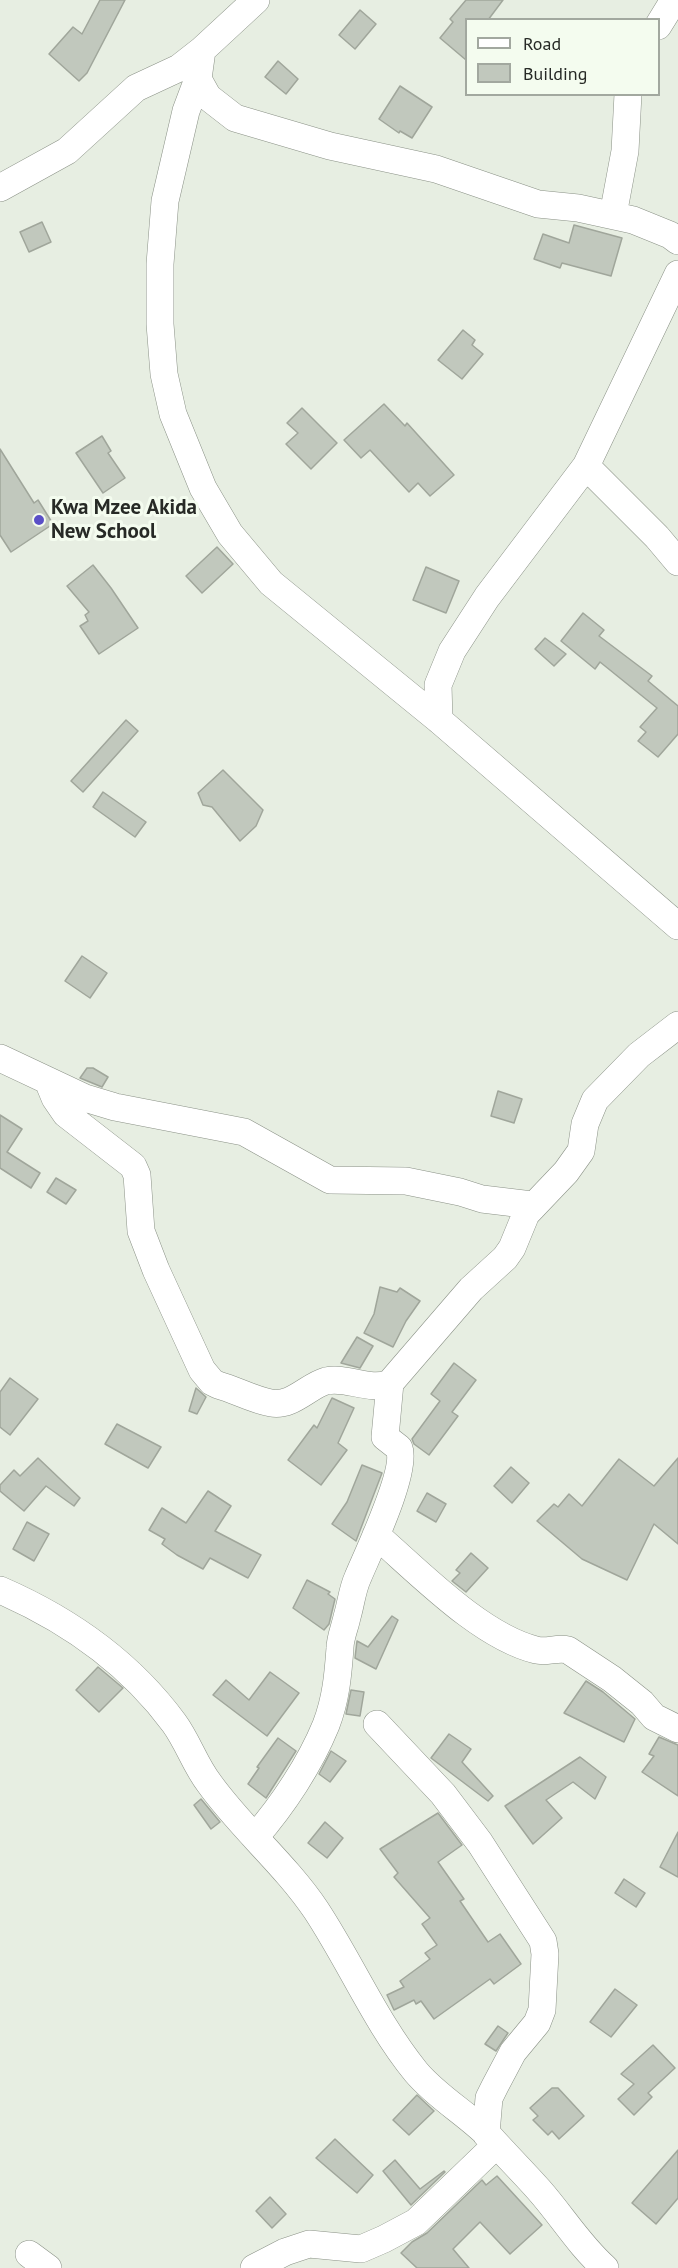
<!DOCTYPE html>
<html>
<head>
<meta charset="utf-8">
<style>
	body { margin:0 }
	#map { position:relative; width:678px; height:2268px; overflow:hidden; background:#e7eee2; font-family:"PT Sans",sans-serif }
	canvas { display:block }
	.legend { position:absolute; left:465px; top:18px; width:195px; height:78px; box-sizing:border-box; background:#f4fcef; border:2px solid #a2a89f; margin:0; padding:8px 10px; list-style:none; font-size:18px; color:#272a26 }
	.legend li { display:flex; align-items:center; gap:12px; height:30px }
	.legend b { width:30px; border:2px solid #a2a89f }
</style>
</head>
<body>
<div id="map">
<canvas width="678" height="2268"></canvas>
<ul class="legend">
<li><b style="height:8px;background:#fff"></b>Road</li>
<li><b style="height:16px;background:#c1c8bd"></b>Building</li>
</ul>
</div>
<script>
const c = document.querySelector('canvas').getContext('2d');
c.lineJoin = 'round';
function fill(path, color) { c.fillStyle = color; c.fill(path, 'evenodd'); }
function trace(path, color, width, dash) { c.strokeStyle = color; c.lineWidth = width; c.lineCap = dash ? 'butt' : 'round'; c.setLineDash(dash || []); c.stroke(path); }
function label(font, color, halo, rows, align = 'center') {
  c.font = font + ' "PT Sans",sans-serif'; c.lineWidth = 6; c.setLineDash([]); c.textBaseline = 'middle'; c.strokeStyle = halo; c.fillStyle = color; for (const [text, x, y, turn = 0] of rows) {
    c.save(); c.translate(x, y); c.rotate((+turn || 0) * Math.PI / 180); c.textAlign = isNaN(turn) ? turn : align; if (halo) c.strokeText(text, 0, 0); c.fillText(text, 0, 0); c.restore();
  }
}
const building = new Path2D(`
	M 100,0 L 125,0 L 87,73 L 79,81 L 49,54 L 73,27 L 82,34 Z
	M 466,0 L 503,0 L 488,20 L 466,20 L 466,60 L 440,38 L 453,22 L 450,19 Z
	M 360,10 L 376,24 L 355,49 L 339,35 Z
	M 278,61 L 298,79 L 286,94 L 265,77 Z
	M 400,86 L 432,107 L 412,138 L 400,131 L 399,133 L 379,119 Z
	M 42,222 L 51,242 L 29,252 L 20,232 Z
	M 574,225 L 622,238 L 611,276 L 562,263 L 560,268 L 534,259 L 543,234 L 569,243 Z
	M 463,330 L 475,340 L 472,345 L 483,354 L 462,379 L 438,360 Z
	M 384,404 L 405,426 L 407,423 L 454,475 L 430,496 L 418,483 L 409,492 L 370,450 L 361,458 L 344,440 Z
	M 302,408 L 337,443 L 311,469 L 286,444 L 298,433 L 287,423 Z
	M 102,436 L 111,451 L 108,453 L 125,478 L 103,493 L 76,453 Z
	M 0,449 L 34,503 L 38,500 L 53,524 L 11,552 L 0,535 Z
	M 217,547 L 233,564 L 202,593 L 186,576 Z
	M 93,565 L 111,588 L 138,628 L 99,654 L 80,626 L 88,621 L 85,615 L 89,612 L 67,586 Z
	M 426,567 L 459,581 L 446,613 L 413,600 Z
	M 583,613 L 604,630 L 599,636 L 652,676 L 648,681 L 678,706 L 678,734 L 658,757 L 638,741 L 646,732 L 640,727 L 657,708 L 600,662 L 595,669 L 561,641 Z
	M 545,638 L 566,654 L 554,666 L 535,649 Z
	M 126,720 L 138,731 L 83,792 L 71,781 Z
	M 223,770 L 263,810 L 256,826 L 240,841 L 212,807 L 203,805 L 198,793 Z
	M 103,792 L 146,822 L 135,837 L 93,807 Z
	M 82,956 L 107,973 L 90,998 L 65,981 Z
	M 87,1068 L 93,1068 L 108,1077 L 102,1087 L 80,1078 Z
	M 498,1091 L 522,1099 L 514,1123 L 491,1116 Z
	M 0,1115 L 22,1129 L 7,1152 L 40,1173 L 31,1188 L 0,1168 Z
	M 56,1178 L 76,1190 L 66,1204 L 47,1192 Z
	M 380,1287 L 397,1292 L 400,1288 L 420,1301 L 406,1321 L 393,1347 L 364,1333 L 374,1314 Z
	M 357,1337 L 373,1346 L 360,1368 L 341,1363 Z
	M 454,1363 L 476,1380 L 452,1412 L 458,1416 L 429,1455 L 414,1444 L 412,1439 L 440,1401 L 431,1394 Z
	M 10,1378 L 38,1399 L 10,1435 L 0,1427 L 0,1392 Z
	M 196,1388 L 206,1397 L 197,1414 L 189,1411 Z
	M 332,1398 L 354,1408 L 338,1443 L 347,1450 L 321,1485 L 288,1460 L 314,1425 L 317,1428 Z
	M 117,1424 L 161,1447 L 148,1468 L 105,1444 Z
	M 38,1458 L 80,1498 L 74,1506 L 46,1486 L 24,1511 L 0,1491 L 0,1485 L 14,1470 L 20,1476 Z
	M 678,1458 L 678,1544 L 654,1524 L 627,1580 L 582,1559 L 537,1521 L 554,1504 L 558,1507 L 569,1494 L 582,1506 L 619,1459 L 654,1486 Z
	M 362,1465 L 382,1473 L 356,1541 L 332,1524 L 347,1502 Z
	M 511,1467 L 529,1483 L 512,1503 L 494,1486 Z
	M 208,1491 L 231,1506 L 215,1531 L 261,1555 L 248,1578 L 210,1558 L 203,1569 L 177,1555 L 162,1544 L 165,1539 L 149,1530 L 162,1508 L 186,1523 Z
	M 427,1493 L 446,1504 L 436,1522 L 417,1511 Z
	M 27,1522 L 49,1534 L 34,1561 L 13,1549 Z
	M 471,1553 L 488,1568 L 466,1592 L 452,1581 L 460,1573 L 456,1570 Z
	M 307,1580 L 330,1592 L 328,1594 L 335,1599 L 329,1624 L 324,1630 L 293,1608 Z
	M 392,1616 L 398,1620 L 376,1669 L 355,1658 L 357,1641 L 368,1647 Z
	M 98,1667 L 123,1688 L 99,1712 L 76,1690 Z
	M 270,1672 L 299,1693 L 267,1736 L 213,1695 L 226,1680 L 249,1700 Z
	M 586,1681 L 603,1692 L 635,1719 L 624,1742 L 564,1713 Z
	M 351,1690 L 364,1692 L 360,1716 L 346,1714 Z
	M 449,1734 L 471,1749 L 462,1762 L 493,1796 L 488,1801 L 431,1758 Z
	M 659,1737 L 678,1745 L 678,1796 L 642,1772 L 654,1756 L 649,1754 Z
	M 278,1738 L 296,1751 L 266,1798 L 248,1784 L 259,1768 L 257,1767 Z
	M 331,1751 L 346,1761 L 330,1782 L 319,1774 Z
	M 580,1757 L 606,1777 L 595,1799 L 573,1782 L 546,1800 L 562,1818 L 533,1844 L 505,1806 Z
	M 201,1799 L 220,1822 L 211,1829 L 194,1805 Z
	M 438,1813 L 462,1845 L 438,1862 L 464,1899 L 460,1901 L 488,1942 L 500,1934 L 521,1964 L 494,1984 L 490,1979 L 434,2019 L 421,2001 L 416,2004 L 414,2000 L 394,2010 L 387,1995 L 404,1987 L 400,1981 L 430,1959 L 425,1953 L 437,1945 L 422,1924 L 430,1918 L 394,1877 L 398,1873 L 380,1849 Z
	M 325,1822 L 343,1838 L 327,1858 L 308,1843 Z
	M 678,1832 L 678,1877 L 660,1867 Z
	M 624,1879 L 645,1893 L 636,1907 L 615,1893 Z
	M 615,1989 L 637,2005 L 611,2037 L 590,2022 Z
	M 498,2026 L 508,2033 L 496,2051 L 485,2044 Z
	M 653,2045 L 675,2068 L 648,2093 L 652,2097 L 634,2115 L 618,2099 L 634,2084 L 621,2074 Z
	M 552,2088 L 558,2088 L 584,2116 L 559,2139 L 552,2131 L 548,2135 L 533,2120 L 538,2116 L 530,2108 Z
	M 417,2095 L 434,2111 L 409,2135 L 393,2120 Z
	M 335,2139 L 373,2175 L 357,2193 L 316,2158 Z
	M 678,2150 L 678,2198 L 656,2224 L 632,2203 Z
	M 395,2160 L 420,2189 L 444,2171 L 445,2172 L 411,2205 L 383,2171 Z
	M 497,2176 L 542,2225 L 510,2254 L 480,2222 L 453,2249 L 469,2268 L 417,2268 L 401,2253 L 412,2242 L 427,2233 L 482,2180 L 486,2185 Z
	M 270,2197 L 286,2214 L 272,2228 L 256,2211 Z`);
fill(building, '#c1c8bd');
trace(building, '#a0a69b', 1.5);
const minor = new Path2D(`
	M 658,26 L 674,0
	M 202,50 L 198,79 L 208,97 L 235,118 L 330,146 L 436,169 L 538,204 L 578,208 L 633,220 L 670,235 L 678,241
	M 198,79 L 186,111 L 165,201 L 160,264 L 160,324 L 164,374 L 173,414 L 203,488 L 230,534 L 271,583 L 439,720 L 678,926
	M 0,188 L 67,151 L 136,88 L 179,68 L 202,50 L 256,0
	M 613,215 L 625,151 L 628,94
	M 586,466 L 657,537 L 678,562
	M 439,720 L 438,685 L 452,651 L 487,597 L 586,466 L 678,274
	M 0,1058 L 85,1098 L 115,1107 L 244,1132 L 330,1180 L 406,1181 L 460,1192 L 482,1199 L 532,1205
	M 48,1081 L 55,1098 L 66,1114 L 133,1166 L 137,1175 L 141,1231 L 156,1270 L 202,1370 L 212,1382 L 218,1385 C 236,1390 253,1400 271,1403 C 292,1407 308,1386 326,1381 C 347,1376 370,1392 390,1383 L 471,1289 L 505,1258 L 512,1248 L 526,1214 L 566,1172 L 581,1151 L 585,1124 L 595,1100 L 639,1055 L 678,1025
	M 376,1535 C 420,1573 480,1636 536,1650 C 547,1653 557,1647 568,1650 L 612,1679 L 642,1703 L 654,1717 L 678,1729
	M 0,1590 C 69,1620 129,1662 174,1723 C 188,1742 195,1765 209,1783 C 241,1828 285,1864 316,1910 C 351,1963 376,2023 416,2072 C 437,2097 466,2113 489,2136 C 505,2154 523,2172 539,2190 C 562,2216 579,2245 605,2268
	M 377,1724 L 443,1794 L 480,1843 L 543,1941 L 545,1954 L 542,2010 L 537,2023 L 513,2052 L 495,2086 L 489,2098 L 486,2134
	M 255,1837 C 283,1805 310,1764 326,1725 C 336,1699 338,1675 340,1648 C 340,1638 345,1627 347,1617 C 351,1604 352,1590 358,1577 C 368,1553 408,1470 399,1448 L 385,1437 L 390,1383
	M 29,2254 L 48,2268
	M 254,2268 L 285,2252 L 309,2244 L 361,2249 L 384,2239 L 416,2222 L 496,2145`);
trace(minor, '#8a9186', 28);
trace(minor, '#fff', 27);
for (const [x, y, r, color] of [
	[39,520,6,"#5a4fc7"]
]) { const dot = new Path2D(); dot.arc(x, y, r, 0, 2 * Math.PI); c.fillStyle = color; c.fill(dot); trace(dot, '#f4fcef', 2); }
label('bold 21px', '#272a26', '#f4fcef', [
	["Kwa Mzee Akida",51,508],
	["New School",51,532]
], 'left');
</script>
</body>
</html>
